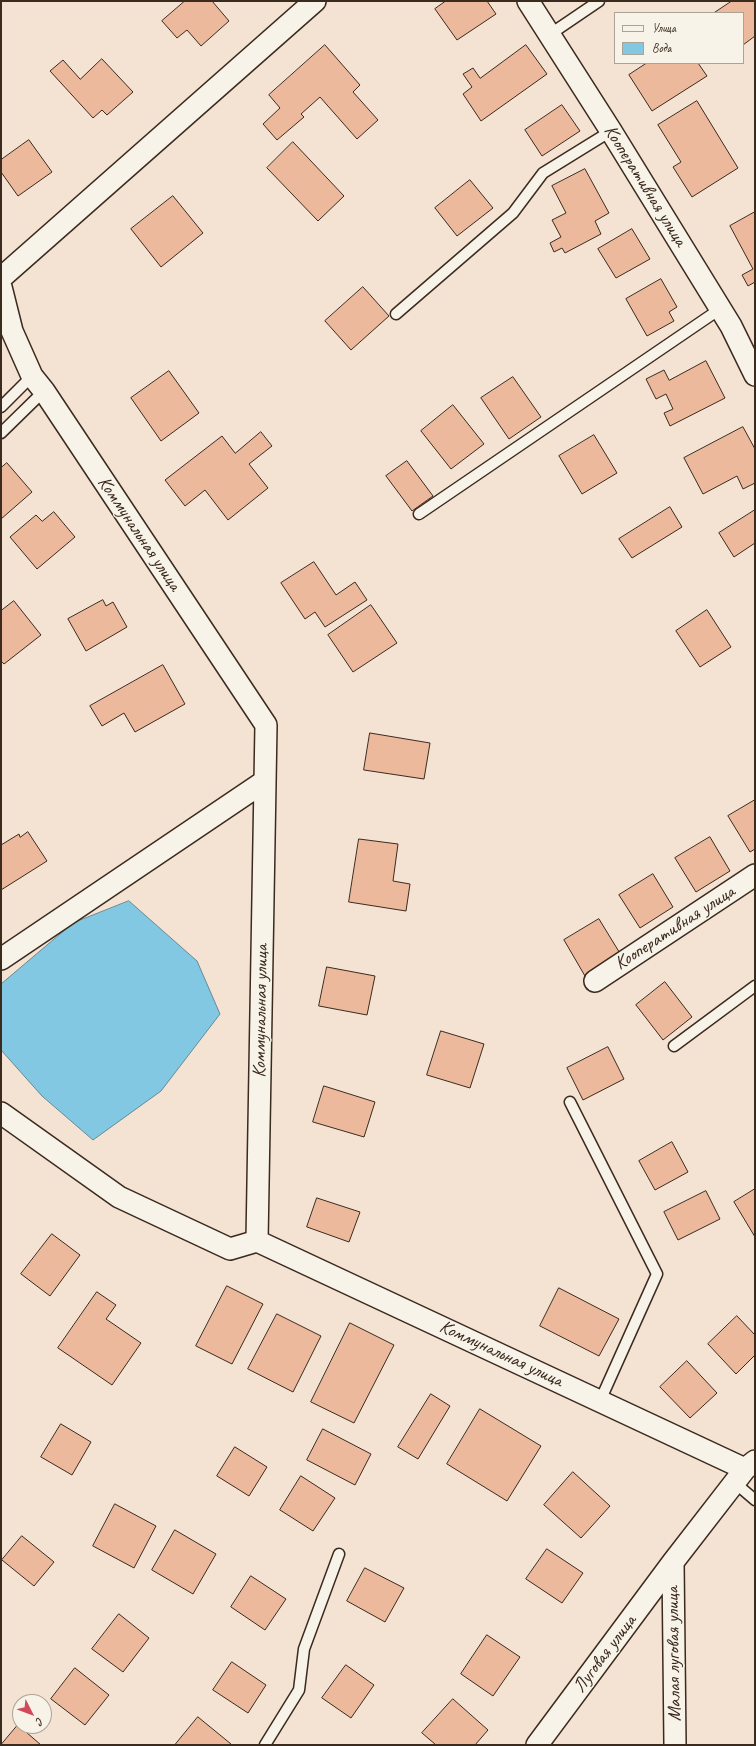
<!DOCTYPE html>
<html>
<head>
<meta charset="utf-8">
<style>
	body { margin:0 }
	#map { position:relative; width:756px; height:1746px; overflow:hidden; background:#f4e2d2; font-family:Caveat,sans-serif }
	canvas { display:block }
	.frame { position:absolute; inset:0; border:2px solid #3b2a1e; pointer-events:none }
	.legend { position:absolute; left:614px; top:12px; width:130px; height:52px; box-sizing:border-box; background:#f7f3e8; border:1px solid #aca397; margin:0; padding:5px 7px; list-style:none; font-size:12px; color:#3b2a1e }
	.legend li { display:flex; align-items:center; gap:8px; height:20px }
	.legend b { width:20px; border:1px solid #aca397 }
	.north { position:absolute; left:12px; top:1694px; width:40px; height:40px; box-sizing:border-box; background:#f7f3e8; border:1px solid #aca397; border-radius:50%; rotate:132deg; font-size:11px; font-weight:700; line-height:16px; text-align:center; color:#3b2a1e }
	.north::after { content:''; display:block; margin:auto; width:14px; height:18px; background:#d1495b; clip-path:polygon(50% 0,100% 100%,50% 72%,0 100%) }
</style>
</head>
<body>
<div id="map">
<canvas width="756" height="1746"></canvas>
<div class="frame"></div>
<ul class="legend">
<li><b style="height:5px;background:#f7f3e8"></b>Улица</li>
<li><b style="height:11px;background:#82c8e3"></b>Вода</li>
</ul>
<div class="north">С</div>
</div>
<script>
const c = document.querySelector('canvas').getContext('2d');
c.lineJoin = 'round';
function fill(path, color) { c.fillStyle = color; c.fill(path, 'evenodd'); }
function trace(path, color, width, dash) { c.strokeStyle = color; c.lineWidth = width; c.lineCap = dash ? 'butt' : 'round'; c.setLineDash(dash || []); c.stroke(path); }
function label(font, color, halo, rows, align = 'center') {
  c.font = font + ' Caveat,sans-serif'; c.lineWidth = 3; c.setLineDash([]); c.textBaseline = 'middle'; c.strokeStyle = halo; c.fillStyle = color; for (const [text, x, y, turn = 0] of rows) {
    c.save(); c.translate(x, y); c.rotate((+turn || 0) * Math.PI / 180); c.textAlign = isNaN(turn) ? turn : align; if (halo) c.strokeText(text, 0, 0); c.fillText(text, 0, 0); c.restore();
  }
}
const water = new Path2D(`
	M 129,901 L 197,961 L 220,1014 L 161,1091 L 93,1140 L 42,1096 L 1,1050 L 1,984 L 73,923 Z`);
fill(water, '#82c8e3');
trace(water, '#668994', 1);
const building = new Path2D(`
	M 185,1 L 212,1 L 229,21 L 201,46 L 187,30 L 177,38 L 162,21 Z
	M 446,1 L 487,1 L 496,14 L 457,40 L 435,9 Z
	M 732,1 L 755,1 L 755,36 L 743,45 L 743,13 L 714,13 Z
	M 325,45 L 360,85 L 353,92 L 378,120 L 357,139 L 320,97 L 301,114 L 304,117 L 277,140 L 263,124 L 280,108 L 269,95 Z
	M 526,45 L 547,74 L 481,121 L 463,94 L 472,87 L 463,74 L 473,68 L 480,78 Z
	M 102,59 L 133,92 L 107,115 L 102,110 L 93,118 L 50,71 L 63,60 L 80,79 Z
	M 647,63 L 698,63 L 707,76 L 652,111 L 629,75 Z
	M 697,101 L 738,168 L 692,197 L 673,167 L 681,162 L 658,125 Z
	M 562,105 L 580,131 L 542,156 L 525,130 Z
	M 29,140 L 52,172 L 18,196 L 1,172 L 1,160 Z
	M 293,142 L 344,196 L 318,221 L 267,168 Z
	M 585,169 L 609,213 L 595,221 L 601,234 L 565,253 L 562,248 L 554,252 L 550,243 L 561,237 L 552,220 L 566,213 L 552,186 Z
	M 470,180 L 493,208 L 457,236 L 435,208 Z
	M 173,196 L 203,233 L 161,267 L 131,229 Z
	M 755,212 L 755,282 L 748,286 L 742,275 L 753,269 L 730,226 Z
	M 632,229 L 650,259 L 616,278 L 598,249 Z
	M 661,279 L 677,307 L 669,312 L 674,321 L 647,336 L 626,299 Z
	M 363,287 L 389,316 L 351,350 L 325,321 Z
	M 706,361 L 725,398 L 670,426 L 664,413 L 673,409 L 666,394 L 656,399 L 646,379 L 664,370 L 669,380 Z
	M 169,371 L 199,413 L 161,441 L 131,398 Z
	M 513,377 L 541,417 L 509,439 L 481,398 Z
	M 453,405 L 484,444 L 451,469 L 421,431 Z
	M 743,427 L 755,449 L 755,483 L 743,489 L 737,476 L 703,494 L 684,458 Z
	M 261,432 L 272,446 L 249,464 L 268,488 L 228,520 L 205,490 L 185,506 L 165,480 L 222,436 L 235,453 Z
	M 594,435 L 617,473 L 582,494 L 559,456 Z
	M 407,461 L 433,496 L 412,511 L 386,476 Z
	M 7,463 L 32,492 L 1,519 L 1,468 Z
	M 670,507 L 682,527 L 632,558 L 619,539 Z
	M 755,510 L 755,543 L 734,557 L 719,533 Z
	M 54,512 L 75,537 L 37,569 L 10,537 L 36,515 L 42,521 Z
	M 314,562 L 336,595 L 355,582 L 367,600 L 325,627 L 315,612 L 305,619 L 281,583 Z
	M 103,600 L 106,606 L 113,602 L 127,627 L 86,651 L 68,619 Z
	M 14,601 L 41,635 L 4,664 L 1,661 L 1,611 Z
	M 371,605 L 397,643 L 353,672 L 328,635 Z
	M 707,610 L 731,647 L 700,667 L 676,631 Z
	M 163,665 L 185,704 L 135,732 L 124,713 L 102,726 L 90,706 Z
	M 370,733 L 430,743 L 424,779 L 364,770 Z
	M 755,800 L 755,849 L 750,852 L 728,816 Z
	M 28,832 L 47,861 L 1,890 L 1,845 L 19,834 L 20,837 Z
	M 710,837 L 730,871 L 696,892 L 675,858 Z
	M 359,839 L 398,844 L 393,881 L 410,884 L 406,911 L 349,902 Z
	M 653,874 L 673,907 L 640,928 L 619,895 Z
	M 599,919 L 621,955 L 585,976 L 564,940 Z
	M 327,967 L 375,976 L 367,1015 L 319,1006 Z
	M 665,982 L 692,1017 L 663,1040 L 636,1005 Z
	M 441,1031 L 484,1044 L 470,1088 L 427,1075 Z
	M 608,1047 L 624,1079 L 583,1100 L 567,1068 Z
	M 324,1086 L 375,1102 L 364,1137 L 313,1122 Z
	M 672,1142 L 688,1172 L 655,1190 L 639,1161 Z
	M 755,1189 L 755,1237 L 734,1202 Z
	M 706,1191 L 720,1219 L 678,1240 L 664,1212 Z
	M 317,1198 L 360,1212 L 349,1242 L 307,1227 Z
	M 52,1234 L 80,1255 L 50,1296 L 21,1274 Z
	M 227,1286 L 263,1304 L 232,1364 L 196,1346 Z
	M 559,1288 L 619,1319 L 599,1356 L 540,1326 Z
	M 97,1292 L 116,1305 L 106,1319 L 141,1343 L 112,1385 L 58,1348 Z
	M 277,1314 L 321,1336 L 293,1392 L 248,1369 Z
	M 737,1316 L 755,1335 L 755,1355 L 736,1374 L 708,1344 Z
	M 350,1323 L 394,1345 L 354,1423 L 311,1402 Z
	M 687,1361 L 717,1393 L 690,1418 L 660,1387 Z
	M 431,1394 L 450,1406 L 418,1459 L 398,1447 Z
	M 480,1409 L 541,1446 L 507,1501 L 447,1464 Z
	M 61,1424 L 91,1442 L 72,1475 L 41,1457 Z
	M 323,1429 L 371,1454 L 355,1485 L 307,1460 Z
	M 235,1447 L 267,1467 L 249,1496 L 217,1476 Z
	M 573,1472 L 610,1506 L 581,1538 L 544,1505 Z
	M 301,1476 L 335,1498 L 313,1531 L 280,1510 Z
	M 115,1504 L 156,1526 L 134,1568 L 93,1546 Z
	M 175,1530 L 216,1554 L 193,1594 L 152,1570 Z
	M 22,1536 L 54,1562 L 34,1586 L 2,1560 Z
	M 547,1549 L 583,1573 L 562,1603 L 526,1579 Z
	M 365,1568 L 404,1588 L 385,1622 L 347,1601 Z
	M 251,1576 L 286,1599 L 265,1630 L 231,1607 Z
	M 119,1614 L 149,1638 L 123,1672 L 92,1649 Z
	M 487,1635 L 520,1657 L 493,1696 L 461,1674 Z
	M 232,1662 L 266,1685 L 248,1713 L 213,1690 Z
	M 346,1665 L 374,1685 L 351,1718 L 322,1698 Z
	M 75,1668 L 109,1695 L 85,1725 L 51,1699 Z
	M 453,1699 L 488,1730 L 475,1745 L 436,1745 L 422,1733 Z
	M 198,1717 L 231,1744 L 230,1745 L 175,1745 Z
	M 18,1725 L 41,1745 L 1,1745 Z`);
fill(building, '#ecb99d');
trace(building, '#3b2a1e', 1);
const lane = new Path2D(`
	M 549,35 L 599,1
	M 396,314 L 513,213 L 543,173 L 611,131
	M 1,407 L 32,376
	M 1,433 L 44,391
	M 419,514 L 720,309
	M 674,1046 L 755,986
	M 570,1102 L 657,1274 L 600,1401
	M 734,1482 L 755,1500
	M 265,1745 L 299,1690 L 304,1649 L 339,1554`);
const street = new Path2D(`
	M 528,1 L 611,131 L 731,326 L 755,375
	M 1,278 L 315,1
	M 1,287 L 12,331 L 32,376 L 44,391 L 266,725 L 257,1241 L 745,1469
	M 1,959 L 265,781
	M 595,981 L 755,875
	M 1,1113 L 119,1197 L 230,1249 L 257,1241
	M 673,1562 L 675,1745
	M 537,1745 L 673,1562 L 745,1469 L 755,1461`);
trace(lane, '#3b2a1e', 13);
trace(street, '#3b2a1e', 24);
trace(lane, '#f7f3e8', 10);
trace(street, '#f7f3e8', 21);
label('19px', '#3b2a1e', '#f7f3e8', [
	["Кооперативная улица",645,186,58],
	["Коммунальная улица",139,534,56],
	["Кооперативная улица",675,928,-33],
	["Коммунальная улица",261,1011,-89],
	["Коммунальная улица",501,1354,25],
	["Луговая улица",605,1654,-53],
	["Малая луговая улица",674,1654,-91]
]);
</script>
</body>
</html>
